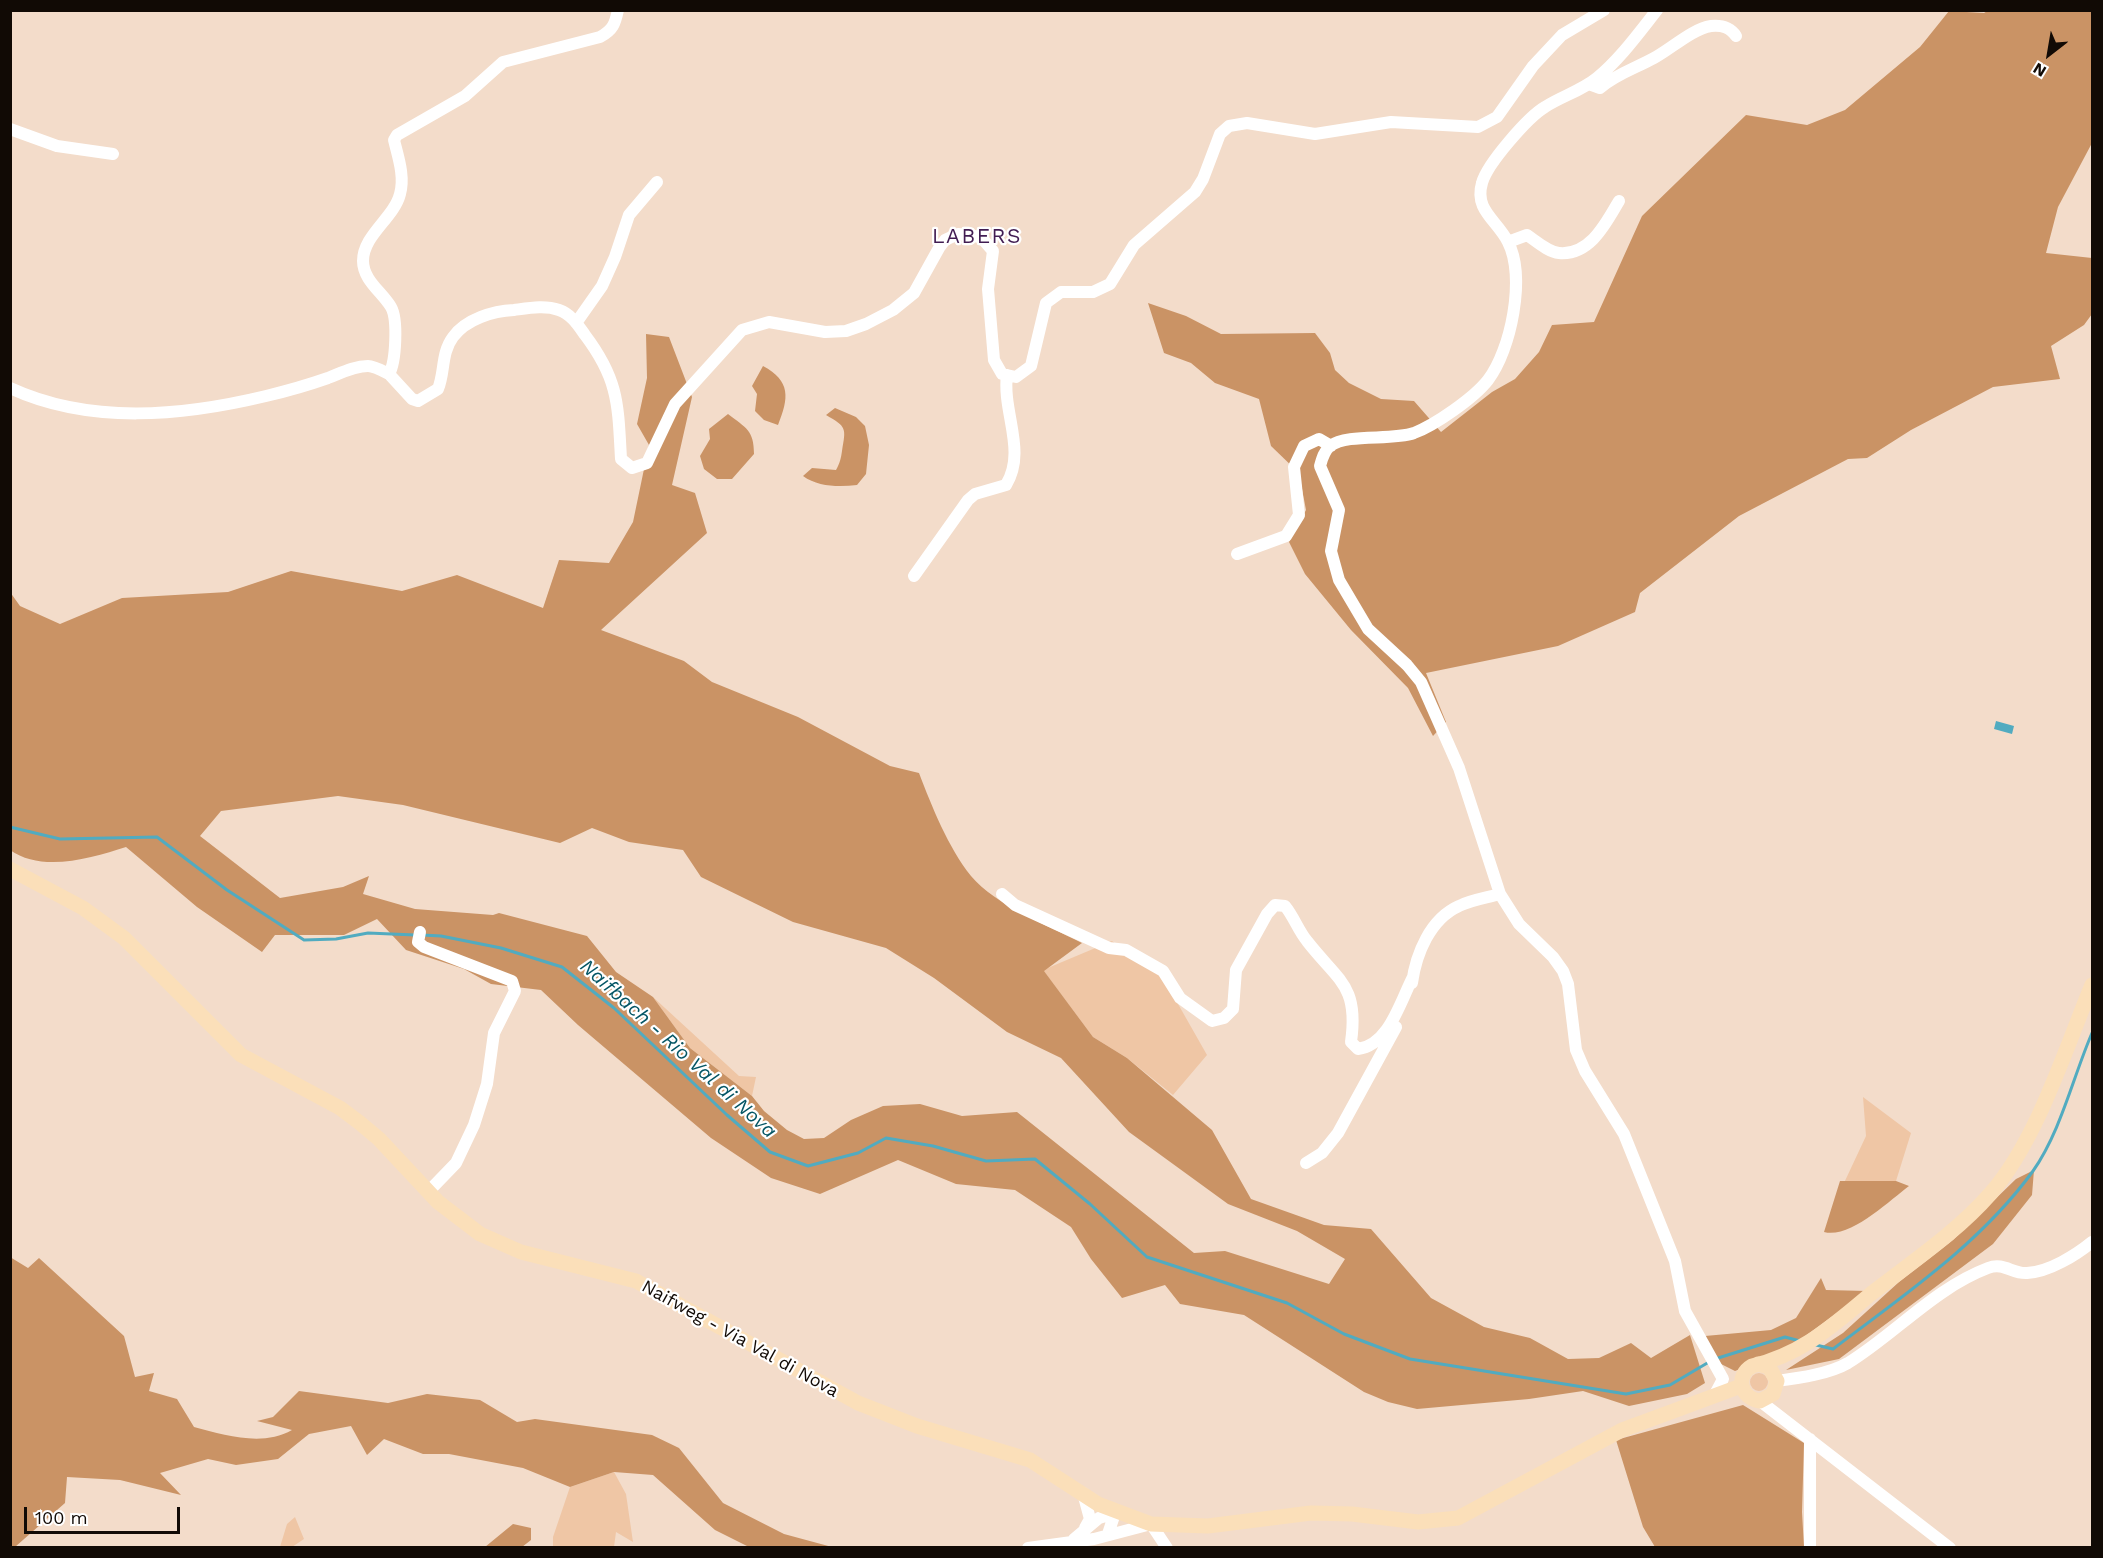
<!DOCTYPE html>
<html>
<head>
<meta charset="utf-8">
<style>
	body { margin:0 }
	#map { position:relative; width:2103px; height:1558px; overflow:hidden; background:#f3dcca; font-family:"Work Sans",sans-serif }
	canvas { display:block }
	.frame { position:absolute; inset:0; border:12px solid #110a05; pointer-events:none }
	.north { position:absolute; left:2019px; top:24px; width:60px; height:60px; -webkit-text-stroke:4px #fff; paint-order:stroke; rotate:211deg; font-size:16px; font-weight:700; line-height:24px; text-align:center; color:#110a05 }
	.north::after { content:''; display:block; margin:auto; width:21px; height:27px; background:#110a05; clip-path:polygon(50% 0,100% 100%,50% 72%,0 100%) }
	.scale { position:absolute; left:24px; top:1507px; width:156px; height:27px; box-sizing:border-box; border:3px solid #110a05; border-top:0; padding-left:8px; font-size:18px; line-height:21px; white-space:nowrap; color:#110a05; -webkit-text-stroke:4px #fff; paint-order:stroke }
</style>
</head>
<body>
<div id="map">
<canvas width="2103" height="1558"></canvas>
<div class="frame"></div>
<div class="north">N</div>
<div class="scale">100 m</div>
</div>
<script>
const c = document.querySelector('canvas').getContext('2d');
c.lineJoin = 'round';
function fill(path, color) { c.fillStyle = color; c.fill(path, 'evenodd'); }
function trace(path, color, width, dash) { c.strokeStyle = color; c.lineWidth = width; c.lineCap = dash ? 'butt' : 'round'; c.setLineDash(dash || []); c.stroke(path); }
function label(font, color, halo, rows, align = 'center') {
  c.font = font + ' "Work Sans",sans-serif'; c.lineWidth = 4.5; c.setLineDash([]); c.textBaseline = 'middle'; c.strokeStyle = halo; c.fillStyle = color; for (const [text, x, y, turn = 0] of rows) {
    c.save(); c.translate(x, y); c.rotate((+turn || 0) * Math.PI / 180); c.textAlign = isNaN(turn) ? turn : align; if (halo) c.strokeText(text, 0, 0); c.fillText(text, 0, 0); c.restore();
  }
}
fill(new Path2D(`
	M 1112,941 L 1136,962 L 1161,974 L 1207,1055 L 1173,1095 L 1127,1058 L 1093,1037 L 1043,970 Z
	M 653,997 L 739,1076 L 756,1077 L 752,1096 L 690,1048 Z
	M 1863,1097 L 1911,1133 L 1896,1181 L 1844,1183 L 1866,1136 Z
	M1750 1382a9 9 0 1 1 18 0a9 9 0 1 1-18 0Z
	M 614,1472 L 626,1494 L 633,1542 L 616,1532 L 614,1547 L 553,1548 L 553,1537 L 570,1487 Z
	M 295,1517 L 304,1539 L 292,1547 L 280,1547 L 287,1524 Z`), '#efc6a5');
fill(new Path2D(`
	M 1989,10 L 2092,11 L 2092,143 L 2058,207 L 2046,253 L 2092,258 L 2092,314 L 2084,325 L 2051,346 L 2060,379 L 1993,387 L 1911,430 L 1867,458 L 1848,459 L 1739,516 L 1640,593 L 1635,612 L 1558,646 L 1426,673 L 1446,722 L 1433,736 L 1408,688 L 1351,630 L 1305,574 L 1289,542 L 1306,510 L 1299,473 L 1271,446 L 1259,399 L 1215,383 L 1191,363 L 1164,353 L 1148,303 L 1186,316 L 1221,334 L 1315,333 L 1330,353 L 1335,370 L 1349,383 L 1381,399 L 1414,401 L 1441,432 L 1492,392 L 1515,379 L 1539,352 L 1552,325 L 1594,322 L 1642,216 L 1746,115 L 1807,125 L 1845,110 L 1920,47 L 1949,11 L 1984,13 Z
	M 646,334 L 669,337 L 692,397 L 672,485 L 695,493 L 707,533 L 601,630 L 684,661 L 712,682 L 798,717 L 890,766 L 919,773 C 932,807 948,847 971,876 C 995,905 1049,926 1082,943 L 1044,971 L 1093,1037 L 1127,1058 L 1212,1130 L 1251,1199 L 1324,1225 L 1371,1229 L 1431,1298 L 1484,1327 L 1530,1338 L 1568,1359 L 1599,1358 L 1631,1343 L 1651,1358 L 1690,1335 L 1705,1383 L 1687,1394 L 1629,1406 L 1583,1391 L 1529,1399 L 1417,1409 L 1388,1402 L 1364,1392 L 1244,1315 L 1180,1304 L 1165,1285 L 1122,1298 L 1091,1259 L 1071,1227 L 1015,1190 L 956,1184 L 898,1160 L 820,1194 L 771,1178 L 711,1138 L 578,1025 L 541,990 L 491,984 L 464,969 L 406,950 L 377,919 L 344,935 L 275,935 L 262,952 L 197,907 L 126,847 C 92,858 42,873 10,850 L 10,592 L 20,606 L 60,624 L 122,598 L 228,592 L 291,571 L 402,591 L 457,575 L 543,608 L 559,560 L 609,563 L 633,522 L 649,445 L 637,424 L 647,378 ZM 338,796 L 403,805 L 560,843 L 592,828 L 629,842 L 683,850 L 701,877 L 793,922 L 886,948 L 934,978 L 1007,1032 L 1061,1058 L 1129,1132 L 1228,1204 L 1297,1231 L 1345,1259 L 1329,1284 L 1225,1251 L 1194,1253 L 1017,1112 L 962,1116 L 920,1104 L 883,1106 L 851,1120 L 824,1138 L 804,1139 L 787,1130 L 764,1111 L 752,1096 L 690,1048 L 653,997 L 616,972 L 587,936 L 499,913 L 493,915 L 415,909 L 363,894 L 369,876 L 343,887 L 280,898 L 200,836 L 221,811 Z
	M 763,366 C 791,381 789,398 778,425 L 764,420 L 755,411 L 757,394 L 752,386 Z
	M 835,408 L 856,417 L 865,426 L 869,445 L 866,474 L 857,485 C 839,487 818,487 803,476 L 812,468 L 836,470 C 840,463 841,458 842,451 C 846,428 847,427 826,415 Z
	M 728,414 C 746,428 754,430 754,454 L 732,479 L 717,479 L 704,469 L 700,456 L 710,439 L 709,429 Z
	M 2034,1170 L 2032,1195 L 1993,1244 L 1839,1359 L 1786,1370 L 1843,1333 L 1899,1282 L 1953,1240 L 2016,1179 Z
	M 1840,1181 L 1896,1181 L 1909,1186 C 1889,1201 1850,1239 1824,1232 Z
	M 10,1257 L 28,1268 L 39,1258 L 124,1336 L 135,1377 L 154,1373 L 149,1391 L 177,1399 L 194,1427 C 225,1435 262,1447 292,1430 L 257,1421 L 273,1417 L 299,1391 L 388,1403 L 427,1394 L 480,1400 L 517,1422 L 535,1419 L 652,1435 L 679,1448 L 723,1503 L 784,1534 L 832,1547 L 749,1547 L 715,1530 L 653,1475 L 614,1472 L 570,1487 L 523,1468 L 449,1454 L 423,1454 L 384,1439 L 367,1455 L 351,1426 L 309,1434 L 278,1459 L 236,1465 L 208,1459 L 160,1473 L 181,1495 L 120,1480 L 67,1477 L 65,1503 L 15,1547 L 11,1547 Z
	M 1821,1278 L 1826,1290 L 1867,1291 L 1782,1353 L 1735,1371 L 1719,1363 L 1705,1336 L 1771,1330 L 1796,1318 Z
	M 1743,1405 L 1804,1443 L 1802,1512 L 1804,1547 L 1655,1547 L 1643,1527 L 1616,1440 Z
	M 513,1524 L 531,1528 L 531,1540 L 522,1547 L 485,1547 Z`), '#ca9365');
fill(new Path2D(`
	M 1996,721 L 2014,726 L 2012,734 L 1994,729 Z`), '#51abc0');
trace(new Path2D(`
	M 10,827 L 60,839 L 157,837 L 227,890 L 304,940 L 336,939 L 368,933 L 415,935
	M 422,935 L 441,936 L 501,948 L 562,967 L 614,1008 L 727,1115 L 770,1152 L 808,1166 L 858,1153 L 886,1138 L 933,1146 L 986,1161 L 1035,1159 L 1090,1204 L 1147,1257 L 1287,1303 L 1344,1334 L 1410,1359 L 1626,1394 L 1670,1385 L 1709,1362
	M 1816,1345 L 1833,1349 C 1904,1295 1980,1244 2033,1171 C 2061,1131 2073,1077 2092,1033
	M 1715,1359 L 1785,1337 L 1800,1341`), '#51abc0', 3);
trace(new Path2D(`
	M 618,10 C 615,24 613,30 600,37 L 503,62 L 465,96 L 397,135 L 394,140 C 398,157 405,176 400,194 C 394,218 363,235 363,261 C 363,280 382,292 391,307 C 398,319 396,362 389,374 L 412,399 L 418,401 L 438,389 C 445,372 441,353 453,337 C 466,319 493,311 514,310 C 529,308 545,305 559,310 C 571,314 578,325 585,335 C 619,380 618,405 621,459 L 632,468 L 647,463 L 675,404 L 742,330 L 769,322 L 825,332 L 846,331 L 866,324 L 893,310 L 914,293 L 939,248 L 945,240 L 958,234 L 981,237 L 993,251 L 988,289 L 994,360 L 1002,374 L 1016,377 L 1031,366 L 1046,303 L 1061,292 L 1093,292 L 1110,284 L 1134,245 L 1195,192 L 1203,179 L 1220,134 L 1229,126 L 1247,123 L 1315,134 L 1391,122 L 1478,127 L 1497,117 L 1533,66 L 1562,35 L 1604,10
	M 1657,10 C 1638,34 1620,59 1597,78 C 1581,91 1562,96 1545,107 C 1528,117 1487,164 1482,183 C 1474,210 1497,220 1508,242 C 1526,277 1511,350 1488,380 C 1474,398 1435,425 1414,433 C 1391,441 1348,433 1330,446 C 1324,451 1322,459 1320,466 L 1339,510 L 1331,551 L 1339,580 L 1368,629 L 1407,665 L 1421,682 L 1459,768 L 1500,894 L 1519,924 L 1553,957 L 1563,971 L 1568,984 L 1576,1050 L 1585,1071 L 1624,1134 L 1675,1261 L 1685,1311 L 1723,1379 L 1714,1396
	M 1589,84 L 1600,88 C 1616,74 1636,68 1654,58 C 1671,49 1692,29 1711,26 C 1722,25 1730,27 1736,36
	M 10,129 L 57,146 L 113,154
	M 1508,242 L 1527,235 C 1536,241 1548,252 1559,253 C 1590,256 1606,223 1619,201
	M 576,323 L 602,286 L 615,257 L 629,215 L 657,182
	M 10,388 C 90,425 183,416 266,396 C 287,391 308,385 328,378 C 341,373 354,366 368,366 C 374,366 383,371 389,374
	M 1237,554 L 1286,536 L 1299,515 L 1294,467 L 1304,446 L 1319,439 L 1331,446
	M 914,576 L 968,500 L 975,494 L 1006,485 C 1027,451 1002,412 1007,375
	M 1002,894 L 1015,905 L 1109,948 L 1126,950 L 1163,971 L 1180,998 L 1212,1021 L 1224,1018 L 1233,1009 L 1236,970 L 1267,914 L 1275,905 L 1285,906 C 1294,917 1298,930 1307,941 C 1338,981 1359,985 1351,1042 L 1358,1049 C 1389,1045 1400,1002 1413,977
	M 420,932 L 418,942 L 424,947 L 512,981 L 515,991 L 494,1033 L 487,1084 L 474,1125 L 456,1163 L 428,1192
	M 1412,983 C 1416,954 1430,919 1459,906 C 1471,900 1486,898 1500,894
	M 1306,1163 L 1322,1153 L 1338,1133 L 1396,1027
	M 1777,1381 C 1799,1378 1829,1374 1848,1363 C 1895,1334 1935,1288 1988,1268 C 2004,1262 2012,1274 2027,1273 C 2049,1272 2076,1255 2092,1242
	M 1760,1401 L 1950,1548
	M 1083,1493 L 1090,1519 L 1085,1528
	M 1074,1539 L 1099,1518 L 1115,1513 L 1108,1534
	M 1028,1548 L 1094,1539 L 1151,1524 L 1167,1548
	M 1810,1548 L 1810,1439`), '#fff', 12);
trace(new Path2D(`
	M 10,869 L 83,908 L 124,938 L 241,1055 L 340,1108 L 360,1123 L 379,1139 L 438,1202 L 480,1234 L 521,1252 L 636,1281 L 858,1403 L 917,1426 L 1030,1460 L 1098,1504 L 1151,1524 L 1208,1526 L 1311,1513 L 1352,1514 L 1418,1522 L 1458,1518 L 1622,1430 L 1741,1386
	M 1758,1364 L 1769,1367 L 1777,1381 L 1773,1394 L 1760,1401 C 1740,1398 1735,1376 1752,1366 C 1803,1354 1833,1325 1872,1293 C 1912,1262 1957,1232 1991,1193 C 2037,1140 2065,1050 2092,985`), '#fbdfb9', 15);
label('18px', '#110a05', '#fff', [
	["Naifweg - Via Val di Nova",740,1339,29]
]);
label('italic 20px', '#055665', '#fff', [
	["Naifbach - Rio Val di Nova",678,1049,42]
]);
c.letterSpacing = '1.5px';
label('21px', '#411c52', '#fff', [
	["LABERS",977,237]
]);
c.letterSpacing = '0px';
</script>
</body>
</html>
